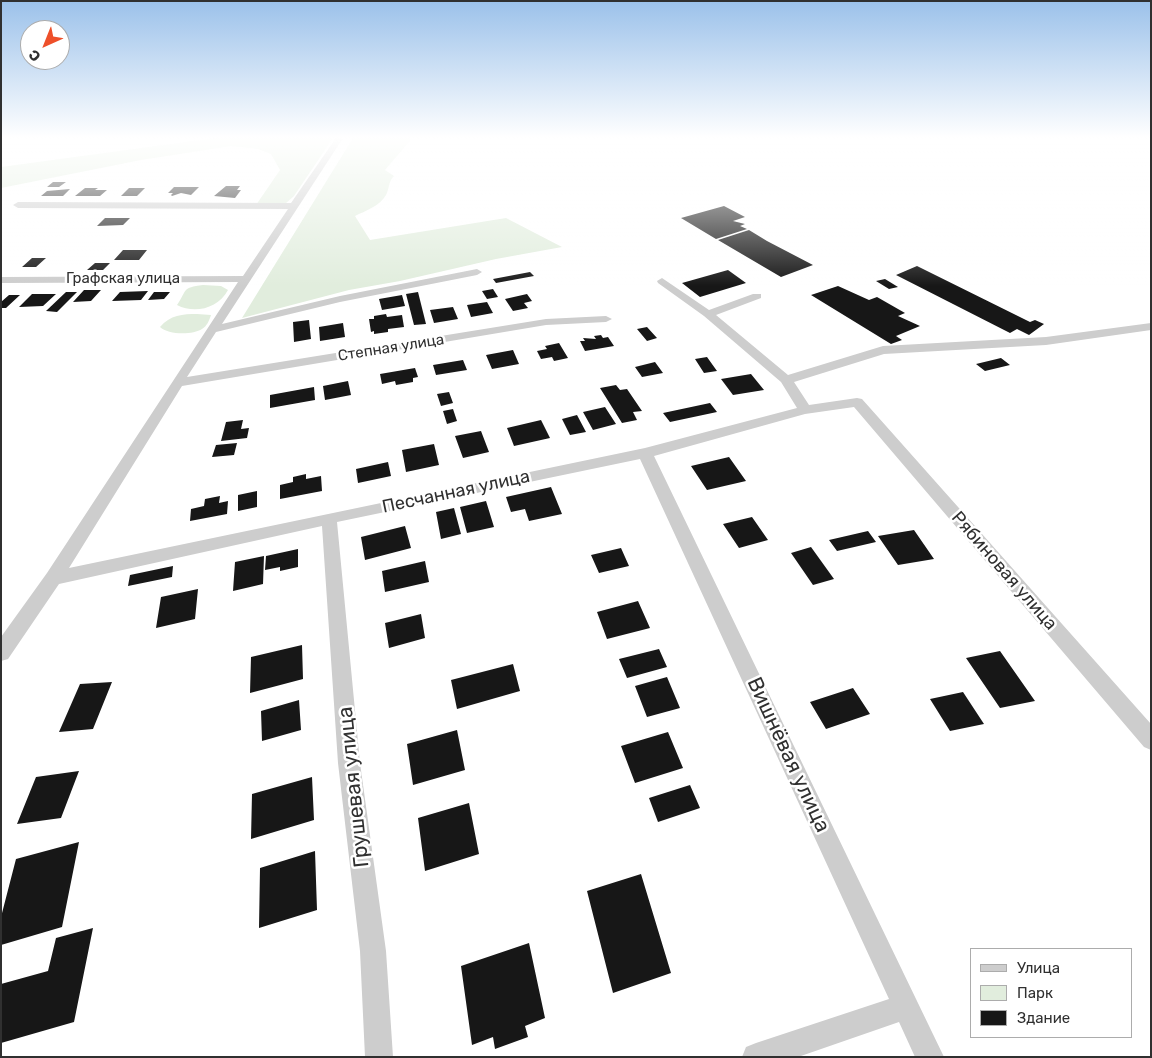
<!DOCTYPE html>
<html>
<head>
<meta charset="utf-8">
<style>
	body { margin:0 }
	#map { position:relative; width:1152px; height:1058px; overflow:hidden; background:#fff; font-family:Rubik,sans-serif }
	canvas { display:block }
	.frame { position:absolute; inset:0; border:2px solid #303030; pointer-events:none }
	.legend { position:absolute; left:970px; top:948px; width:162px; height:90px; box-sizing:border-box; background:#fff; border:1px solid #acacac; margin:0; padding:6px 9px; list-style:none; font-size:15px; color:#303030 }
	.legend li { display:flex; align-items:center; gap:10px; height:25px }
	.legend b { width:25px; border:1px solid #acacac }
	.north { position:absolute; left:20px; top:20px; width:50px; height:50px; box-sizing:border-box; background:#fff; border:1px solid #acacac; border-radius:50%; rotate:224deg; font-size:14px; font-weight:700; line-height:20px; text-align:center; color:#303030 }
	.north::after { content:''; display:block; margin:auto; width:18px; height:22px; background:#ee502a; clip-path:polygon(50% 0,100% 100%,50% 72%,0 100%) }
</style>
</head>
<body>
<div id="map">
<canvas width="1152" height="1058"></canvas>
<div class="frame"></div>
<ul class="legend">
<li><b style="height:6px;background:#cdcdcd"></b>Улица</li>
<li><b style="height:14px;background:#e1eddd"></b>Парк</li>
<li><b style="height:14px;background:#171717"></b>Здание</li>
</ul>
<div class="north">С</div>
</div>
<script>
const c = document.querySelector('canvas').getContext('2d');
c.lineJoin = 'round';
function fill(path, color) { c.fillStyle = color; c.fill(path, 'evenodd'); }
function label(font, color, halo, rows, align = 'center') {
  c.font = font + ' Rubik,sans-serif'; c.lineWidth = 5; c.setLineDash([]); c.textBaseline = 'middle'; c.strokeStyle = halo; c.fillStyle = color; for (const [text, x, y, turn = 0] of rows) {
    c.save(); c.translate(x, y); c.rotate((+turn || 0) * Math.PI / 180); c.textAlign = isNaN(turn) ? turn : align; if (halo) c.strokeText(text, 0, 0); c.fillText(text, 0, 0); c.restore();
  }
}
fill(new Path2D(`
	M 215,138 L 333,138 L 294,196 L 285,204 L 256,205 L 280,170 L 271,154 L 258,149 L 231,146 L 141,160 L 1,188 L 1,167 Z
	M 353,138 L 411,138 L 409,142 L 385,170 L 394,176 C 388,182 390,187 386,195 C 380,206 365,211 355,216 L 370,240 L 506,218 L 562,247 L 496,259 L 400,281 L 349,290 L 242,318 Z
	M 203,285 L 221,286 L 228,290 C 218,309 194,314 177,305 C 188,289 181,288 203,285 Z
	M 197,314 L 211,315 C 209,321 207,326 202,329 C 193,335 168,335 160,327 C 170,315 183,314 197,314 Z`), '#e1eddd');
fill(new Path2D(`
	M 53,182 L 66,182 L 59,187 L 47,187 Z
	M 226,186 L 240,186 L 237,190 L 241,190 L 235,198 L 214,196 Z
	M 174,187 L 199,187 L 191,195 L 181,193 L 172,196 L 171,195 L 173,193 L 168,193 Z
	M 85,188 L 98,188 L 95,190 L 107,190 L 100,196 L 75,196 Z
	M 129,188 L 145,188 L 137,196 L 121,196 Z
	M 70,189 L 63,196 L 41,196 L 47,191 Z
	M 724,206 L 745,217 L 733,221 L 745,224 L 740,226 L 747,229 L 716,239 L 681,218 Z
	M 105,218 L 130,218 L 123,225 L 97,226 Z
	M 749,230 L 767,241 L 813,265 L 781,277 L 718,240 Z
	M 123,250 L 147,250 L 139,260 L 114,260 Z
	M 32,258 L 46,258 L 36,267 L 22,267 Z
	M 95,263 L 110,263 L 103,270 L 87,270 Z
	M 917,266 L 1030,322 L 1035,320 L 1044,324 L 1029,335 L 1017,329 L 1010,333 L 896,275 Z
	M 728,270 L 746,283 L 700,297 L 682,283 Z
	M 530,272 L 534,276 L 496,283 L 493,279 Z
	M 885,279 L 898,287 L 889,289 L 876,281 Z
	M 838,286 L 869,300 L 877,297 L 905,313 L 898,316 L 920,326 L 896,336 L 902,340 L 891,344 L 811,295 Z
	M 493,289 L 498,297 L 487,299 L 482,291 Z
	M 84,290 L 101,290 L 91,301 L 73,302 Z
	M 148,291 L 141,300 L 112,301 L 120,292 Z
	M 66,292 L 77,292 L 57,312 L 46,311 Z
	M 154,292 L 170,292 L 164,299 L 148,300 Z
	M 418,292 L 426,324 L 414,325 L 406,294 Z
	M 32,294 L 56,294 L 43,306 L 19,307 Z
	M 527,294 L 532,301 L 524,303 L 528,308 L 513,311 L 505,299 Z
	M 9,295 L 20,295 L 6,308 L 1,308 L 1,302 Z
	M 402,295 L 405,306 L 382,310 L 379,299 Z
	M 487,302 L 493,313 L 471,317 L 467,305 Z
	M 453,307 L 458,319 L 434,323 L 430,310 Z
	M 386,314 L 387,317 L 402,315 L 404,327 L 388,329 L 388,332 L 374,334 L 374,331 L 371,332 L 369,319 L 374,319 L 374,316 Z
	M 309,320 L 311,339 L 294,342 L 293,322 Z
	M 343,323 L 345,337 L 320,341 L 319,327 Z
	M 647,327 L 657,338 L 647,341 L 637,329 Z
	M 601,335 L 603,338 L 608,337 L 614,346 L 585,351 L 580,341 L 585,341 L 583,338 L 596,339 L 594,336 Z
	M 559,343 L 568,358 L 554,361 L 552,357 L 541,359 L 537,351 L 547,349 L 545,346 Z
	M 513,350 L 519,364 L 492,369 L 486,355 Z
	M 707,357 L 717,371 L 704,373 L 695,359 Z
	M 1001,358 L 1010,365 L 985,371 L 976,364 Z
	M 463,360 L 467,370 L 436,375 L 433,365 Z
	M 655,362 L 663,373 L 642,377 L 635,367 Z
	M 415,368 L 418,377 L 413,378 L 413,382 L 396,385 L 395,381 L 382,384 L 380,374 Z
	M 751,374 L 764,390 L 733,395 L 721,379 Z
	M 348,381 L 351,395 L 325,400 L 323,386 Z
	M 616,385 L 620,390 L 627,389 L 642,411 L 633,412 L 637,420 L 622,423 L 600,388 Z
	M 314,387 L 315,400 L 270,408 L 270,395 Z
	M 449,392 L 453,403 L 441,406 L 437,394 Z
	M 710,403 L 717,412 L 670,422 L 663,413 Z
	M 605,407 L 616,424 L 593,430 L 583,412 Z
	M 453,409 L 457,421 L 447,424 L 443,411 Z
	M 577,415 L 586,432 L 570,435 L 562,419 Z
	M 243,420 L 241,429 L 249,428 L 247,438 L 221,441 L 226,422 Z
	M 541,420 L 550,438 L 514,446 L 507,428 Z
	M 481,431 L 489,452 L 463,458 L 455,436 Z
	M 237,443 L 234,455 L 212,457 L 216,445 Z
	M 434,444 L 439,465 L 406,472 L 402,450 Z
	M 729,457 L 746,481 L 707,490 L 691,466 Z
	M 388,462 L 391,476 L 358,483 L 356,469 Z
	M 306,474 L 306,479 L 321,476 L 322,491 L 280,499 L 280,485 L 293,482 L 293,477 Z
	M 551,487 L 562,514 L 529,521 L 525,509 L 511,512 L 506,497 Z
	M 257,491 L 257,507 L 238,511 L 238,495 Z
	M 220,496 L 219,503 L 228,501 L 227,514 L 190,521 L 191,509 L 204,506 L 205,499 Z
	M 486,501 L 494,527 L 467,533 L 460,507 Z
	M 454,508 L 461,534 L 441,539 L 436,512 Z
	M 752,517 L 768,540 L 739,548 L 723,524 Z
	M 405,526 L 411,548 L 365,560 L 361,537 Z
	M 914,530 L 934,559 L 898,565 L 878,536 Z
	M 868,531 L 876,542 L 837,551 L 829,540 Z
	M 811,547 L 834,579 L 813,585 L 791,553 Z
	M 621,548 L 629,566 L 599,573 L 591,555 Z
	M 298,549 L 298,567 L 280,571 L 280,567 L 265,570 L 266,556 Z
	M 264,556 L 263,584 L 233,591 L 235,562 Z
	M 425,561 L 429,582 L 385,592 L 382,571 Z
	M 173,566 L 172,577 L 128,586 L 130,575 Z
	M 198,589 L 195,619 L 156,628 L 161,597 Z
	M 638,601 L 650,628 L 607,639 L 597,612 Z
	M 421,614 L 425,638 L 389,648 L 385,623 Z
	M 302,645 L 303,679 L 250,693 L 251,657 Z
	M 659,649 L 667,667 L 627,678 L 619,659 Z
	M 1000,651 L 1035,701 L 1000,708 L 966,658 Z
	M 513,664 L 520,691 L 457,709 L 451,680 Z
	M 667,677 L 680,708 L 647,717 L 635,686 Z
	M 112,682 L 93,729 L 59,732 L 80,684 Z
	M 853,688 L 870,714 L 826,729 L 810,702 Z
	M 963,692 L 984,724 L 950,731 L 930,699 Z
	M 299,700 L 301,730 L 262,741 L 261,711 Z
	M 457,730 L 465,770 L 413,785 L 407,744 Z
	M 668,732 L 683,768 L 635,783 L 621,746 Z
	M 79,771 L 61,818 L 17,824 L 36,777 Z
	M 312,777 L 314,820 L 251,839 L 252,794 Z
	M 690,785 L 700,808 L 658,822 L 649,798 Z
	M 469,803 L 479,854 L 425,871 L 418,818 Z
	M 79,842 L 62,927 L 1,945 L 1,917 L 16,859 Z
	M 315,851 L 317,910 L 259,928 L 260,868 Z
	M 641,874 L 671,973 L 613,993 L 587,891 Z
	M 93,928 L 74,1022 L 1,1043 L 1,984 L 48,971 L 56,938 Z
	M 529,943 L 545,1018 L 525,1026 L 528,1037 L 495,1049 L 493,1037 L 472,1045 L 461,966 Z`), '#171717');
fill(new Path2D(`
	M 336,138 L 343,138 L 222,324 L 340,296 L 477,269 L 482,272 L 477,275 L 340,302 L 216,332 L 187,377 L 546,319 L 606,316 L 612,319 L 606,322 L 546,325 L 182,386 L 69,568 L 645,448 L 797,408 L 781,382 L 704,316 L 658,283 L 657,281 L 662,278 L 709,310 L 753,294 L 761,294 L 761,298 L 716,315 L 788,375 L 883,346 L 1046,337 L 1151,323 L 1151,330 L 1046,345 L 884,354 L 794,382 L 809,405 L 857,398 L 862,399 L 1151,724 L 1151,750 L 1144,747 L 854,407 L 805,414 L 654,456 L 944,1057 L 915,1057 L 899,1022 L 798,1057 L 742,1057 L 746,1047 L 756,1043 L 889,999 L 640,459 L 337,522 L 360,763 L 386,951 L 393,1057 L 365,1057 L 360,951 L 338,763 L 322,526 L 59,584 L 8,659 L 1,661 L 1,637 L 47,573 L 238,282 L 1,283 L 1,277 L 243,276 L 288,209 L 18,208 L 13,205 L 18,202 L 291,203 Z`), '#cdcdcd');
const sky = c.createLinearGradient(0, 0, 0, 286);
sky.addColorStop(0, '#9bc1ea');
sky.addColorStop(0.48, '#fff');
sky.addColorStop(1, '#ffffff00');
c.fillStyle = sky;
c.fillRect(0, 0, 1152, 286);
label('15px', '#303030', '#fff', [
	["Графская улица",123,279],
	["Степная улица",391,348,-9]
]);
label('18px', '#303030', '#fff', [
	["Песчанная улица",456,492,-12],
	["Рябиновая улица",1004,571,49]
]);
label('21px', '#303030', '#fff', [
	["Вишнёвая улица",788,755,65],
	["Грушевая улица",354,787,-96]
]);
</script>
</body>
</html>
